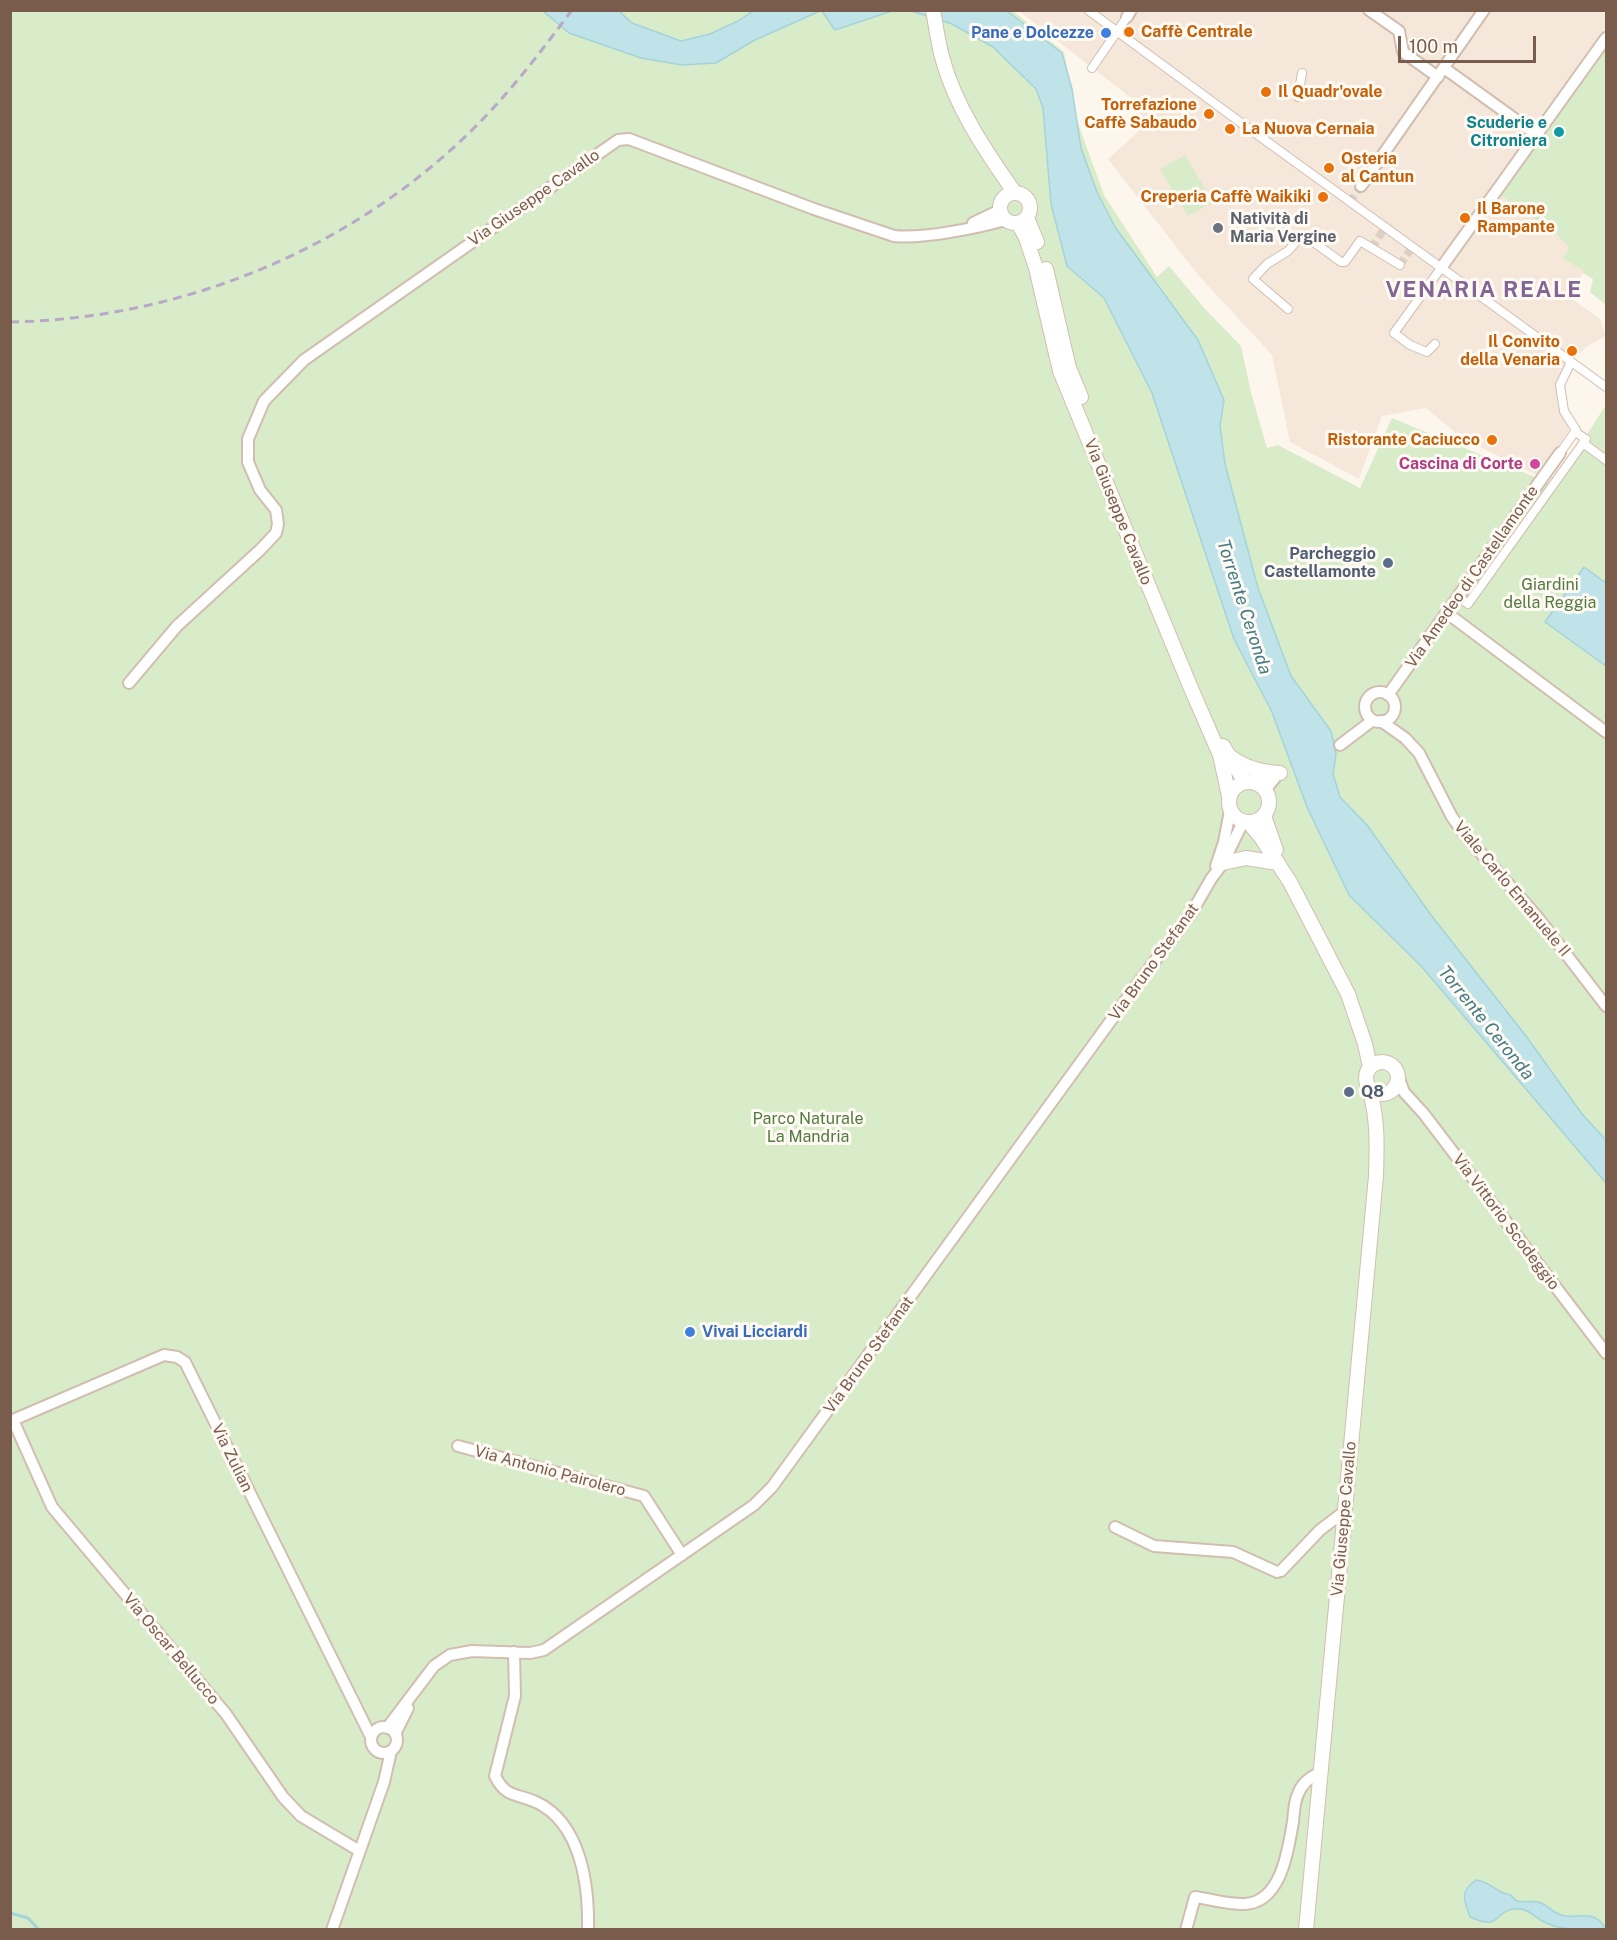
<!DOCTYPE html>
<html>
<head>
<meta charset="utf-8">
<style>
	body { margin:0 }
	#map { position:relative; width:1617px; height:1940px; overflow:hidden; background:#fdf6ec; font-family:"Public Sans",sans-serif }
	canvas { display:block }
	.frame { position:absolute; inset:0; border:12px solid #7a5c4d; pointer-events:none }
	.scale { position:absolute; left:1398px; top:36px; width:138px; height:27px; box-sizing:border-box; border:3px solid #7a5c4d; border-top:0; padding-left:8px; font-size:18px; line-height:21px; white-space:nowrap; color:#7a5c4d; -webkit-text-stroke:4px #fffaf3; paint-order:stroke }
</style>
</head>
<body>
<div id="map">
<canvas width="1617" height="1940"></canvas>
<div class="frame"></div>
<div class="scale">100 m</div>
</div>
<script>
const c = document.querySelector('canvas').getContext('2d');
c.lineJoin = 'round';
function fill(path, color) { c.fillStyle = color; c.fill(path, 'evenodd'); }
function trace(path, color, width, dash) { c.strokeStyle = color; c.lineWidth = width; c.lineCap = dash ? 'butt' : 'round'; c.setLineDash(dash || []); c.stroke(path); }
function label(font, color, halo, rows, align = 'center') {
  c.font = font + ' "Public Sans",sans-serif'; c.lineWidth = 6; c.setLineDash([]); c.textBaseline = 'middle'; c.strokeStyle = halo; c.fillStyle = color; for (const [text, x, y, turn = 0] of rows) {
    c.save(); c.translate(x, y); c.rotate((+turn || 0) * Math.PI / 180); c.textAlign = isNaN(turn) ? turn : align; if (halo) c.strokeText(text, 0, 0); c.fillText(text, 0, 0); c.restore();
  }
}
fill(new Path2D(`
	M 1019,11 L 1606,11 L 1606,244 L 1583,273 L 1571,298 L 1600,319 L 1606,336 L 1586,347 L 1571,362 L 1557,389 L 1557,400 L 1560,412 L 1566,422 L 1571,427 L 1539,476 L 1462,438 L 1426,408 L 1382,416 L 1359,479 L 1290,442 L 1272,355 L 1199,276 L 1108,159 L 1138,132 L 1135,101 Z`), '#f5e8da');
fill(new Path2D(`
	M 11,11 L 1013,11 L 1064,52 L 1076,118 L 1104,195 L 1157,277 L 1169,266 L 1205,309 L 1241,346 L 1251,392 L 1267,448 L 1278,445 L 1360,488 L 1392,418 L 1554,485 L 1606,405 L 1606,1929 L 11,1930 Z
	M 1606,46 L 1606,305 L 1590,292 L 1593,279 L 1583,273 L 1583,270 L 1562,258 L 1570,248 L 1556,234 L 1499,194 Z
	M 1185,155 L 1213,202 L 1188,216 L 1160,169 Z`), '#d8ecc9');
const water = new Path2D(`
	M 543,11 L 619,11 L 632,23 L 681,41 L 710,34 L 738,21 L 753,11 L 820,11 L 753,41 L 716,63 L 682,65 L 641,58 L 569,33 Z
	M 822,11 L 892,11 L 835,30 Z
	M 911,11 L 1007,11 L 1062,53 L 1072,89 L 1081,148 L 1097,192 L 1115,227 L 1198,340 L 1224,400 L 1220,426 L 1225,464 L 1258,588 L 1291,676 L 1331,731 L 1336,754 L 1333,774 L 1340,797 L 1367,825 L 1431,915 L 1526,1036 L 1582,1114 L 1606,1140 L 1606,1183 L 1422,967 L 1349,895 L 1307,807 L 1272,712 L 1234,639 L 1152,393 L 1104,298 L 1067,266 L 1051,204 L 1043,108 L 1036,89 L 993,47 L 952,24 Z
	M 1584,567 L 1606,583 L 1606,666 L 1545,622 Z
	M 1476,1880 C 1486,1881 1492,1887 1501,1892 C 1506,1895 1505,1892 1510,1895 C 1513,1896 1514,1900 1517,1901 C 1523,1903 1533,1900 1541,1903 C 1550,1906 1549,1911 1561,1915 C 1577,1920 1592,1908 1604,1926 L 1603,1929 C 1582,1930 1561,1931 1542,1921 C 1534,1916 1527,1908 1517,1909 C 1493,1909 1503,1932 1470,1917 C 1464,1900 1459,1892 1476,1880 Z`);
fill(water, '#bfe3e8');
trace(water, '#a5d3da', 1.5);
trace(new Path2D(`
	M 10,1913 L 28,1918 L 39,1930`), '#a5d3da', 3);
trace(new Path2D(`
	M 1350,202 L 1361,186
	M 1372,248 L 1385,227
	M 1400,265 L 1412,247`), '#dcd0c4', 8, [8, 4]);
const pedestrian = new Path2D(`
	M 1088,10 L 1244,125 L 1606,387
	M 1092,68 L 1127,17
	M 1298,97 L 1302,73
	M 1288,309 L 1253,279 L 1267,264 L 1288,251 L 1302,235 L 1304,235 L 1341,262 L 1345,262 L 1360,241 L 1400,265
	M 1435,344 L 1427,352 L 1410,345 L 1394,333 L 1441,268
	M 1583,443 L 1606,460
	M 1560,453 L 1576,430 L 1564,411 L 1560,385 L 1571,362
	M 1458,597 L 1468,604 L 1586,439 L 1575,432`);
const minor = new Path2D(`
	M 1369,10 L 1399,31 L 1403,52 L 1438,77
	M 1127,17 L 1131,10
	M 1444,68 L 1537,135
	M 1361,186 L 1484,10
	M 973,223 L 1000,210
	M 1441,268 L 1606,38
	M 1447,613 L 1606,732
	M 129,683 L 177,626 L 260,550 L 276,533 L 278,524 L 276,510 L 260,490 L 248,462 L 248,439 L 264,401 L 304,360 L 618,140 L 629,139 L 814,209 L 894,236 C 923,239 977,228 1005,220
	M1365 707a15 15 0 1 1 30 0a15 15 0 1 1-30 0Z
	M 1388,695 L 1560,453
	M 1381,721 L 1405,738 L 1419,753 L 1452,817 L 1465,835 L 1539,919 L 1606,1006
	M 1340,745 L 1373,720
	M 1256,783 L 1277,774
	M 1265,790 L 1278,774
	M 1216,866 L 1224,842 L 1230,811
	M 1396,1071 L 1404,1092 L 1424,1114 L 1606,1353
	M 458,1446 L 644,1496 L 682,1555
	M 1115,1527 L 1154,1546 L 1233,1552 L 1277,1572 L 1281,1571 L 1320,1530 L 1345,1511
	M 514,1652 L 515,1696 L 495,1776 C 506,1798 516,1793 536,1802 C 581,1823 589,1885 588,1930
	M371 1740a13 13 0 1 1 26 0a13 13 0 1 1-26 0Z
	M 387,1728 L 434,1666 L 450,1655 L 472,1651 L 530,1653 L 544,1650 L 754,1505 L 772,1487 L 1136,986 L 1192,912 L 1211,879 L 1223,863 L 1243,822
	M 395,1734 L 408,1708
	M 358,1850 L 301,1816 L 283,1797 L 226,1714 L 52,1507 L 13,1420 L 164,1355 L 177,1357 L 185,1362 L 371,1737
	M 332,1930 L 384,1782 L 391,1751
	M 1186,1930 L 1195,1897 C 1211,1899 1229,1905 1245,1904 C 1282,1902 1288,1849 1293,1822 C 1294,1813 1294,1802 1298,1794 C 1302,1783 1310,1777 1320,1773`);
const tertiary = new Path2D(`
	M 933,10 C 936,26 938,42 942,57 C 955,106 986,152 1015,193
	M1000 208a15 15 0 1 1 30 0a15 15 0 1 1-30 0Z
	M 1027,218 L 1037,242
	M 1018,223 L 1026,238 L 1036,268 L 1060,371 L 1190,686 L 1220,755 L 1229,796
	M 1046,269 L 1069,368 L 1081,397
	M 1223,746 L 1245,782
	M 1231,757 C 1245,768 1262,772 1280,773
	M1229 802a20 20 0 1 1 40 0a20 20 0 1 1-40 0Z
	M 1264,816 L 1276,850
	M 1249,823 L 1260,836 L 1290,882 L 1348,994 L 1365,1044 L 1370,1067
	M 1223,863 L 1246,858 L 1278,863
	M1366 1078a16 16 0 1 1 32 0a16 16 0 1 1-32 0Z
	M 1306,1930 L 1376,1176 C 1377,1145 1378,1118 1369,1088`);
trace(pedestrian, '#d1beb0', 10);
trace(minor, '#d1beb0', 14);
trace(tertiary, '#d1beb0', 16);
trace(pedestrian, '#fff', 8);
trace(minor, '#fff', 10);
trace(tertiary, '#fff', 14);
trace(new Path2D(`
	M 10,322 C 180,319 348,251 470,132 C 508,95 540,53 572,10`), '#b9a8c9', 3, [9, 6]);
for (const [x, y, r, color] of [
	[1129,32,6,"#e8710a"],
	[1106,33,6,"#3f7fe0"],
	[1266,92,6,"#e8710a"],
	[1209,114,6,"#e8710a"],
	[1230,129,6,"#e8710a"],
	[1559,132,6,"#0f9aa8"],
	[1329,168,6,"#e8710a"],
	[1323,197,6,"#e8710a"],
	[1465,218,6,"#e8710a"],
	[1218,228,6,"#6b7280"],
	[1572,351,6,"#e8710a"],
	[1492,440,6,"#e8710a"],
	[1535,464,6,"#d1479c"],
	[1388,563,6,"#5c6f8a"],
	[1349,1092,6,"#5c6f8a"],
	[690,1332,6,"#3f7fe0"]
]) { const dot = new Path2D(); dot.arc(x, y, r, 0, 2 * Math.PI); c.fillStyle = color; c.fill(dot); trace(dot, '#fffaf3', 2); }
label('bold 16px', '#c56008', '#fffaf3', [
	["Caffè Centrale",1141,32],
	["Il Quadr'ovale",1278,92],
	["Torrefazione",1197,105,"right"],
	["Caffè Sabaudo",1197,123,"right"],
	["La Nuova Cernaia",1242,129],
	["Osteria",1341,159],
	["al Cantun",1341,177],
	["Creperia Caffè Waikiki",1311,197,"right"],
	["Il Barone",1477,209],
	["Rampante",1477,227],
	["Il Convito",1560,342,"right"],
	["della Venaria",1560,360,"right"],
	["Ristorante Caciucco",1480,440,"right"]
], 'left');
label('bold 16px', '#366cbe', '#fffaf3', [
	["Pane e Dolcezze",1094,33],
	["Vivai Licciardi",702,1332,"left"]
], 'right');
label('bold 16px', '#0d838f', '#fffaf3', [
	["Scuderie e",1547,123],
	["Citroniera",1547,141]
], 'right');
label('16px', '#7a5c4d', '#fffaf3', [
	["Via Giuseppe Cavallo",534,198,-35],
	["Via Giuseppe Cavallo",1118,512,68],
	["Via Amedeo di Castellamonte",1472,577,-55],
	["Viale Carlo Emanuele II",1512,889,50],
	["Via Bruno Stefanat",1154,962,-54],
	["Via Vittorio Scodeggio",1506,1222,53],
	["Via Bruno Stefanat",869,1355,-54],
	["Via Zulian",232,1458,64],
	["Via Antonio Pairolero",550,1471,15],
	["Via Giuseppe Cavallo",1344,1519,-85],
	["Via Oscar Bellucco",171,1649,50]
]);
label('bold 16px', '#5b616d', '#fffaf3', [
	["Natività di",1230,219],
	["Maria Vergine",1230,237]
], 'left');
label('bold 16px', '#b23c85', '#fffaf3', [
	["Cascina di Corte",1523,464]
], 'right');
label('bold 16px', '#4e5e75', '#fffaf3', [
	["Parcheggio",1376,554],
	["Castellamonte",1376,572],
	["Q8",1361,1092,"left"]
], 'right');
label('16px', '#537a41', '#fffaf3', [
	["Giardini",1550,585],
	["della Reggia",1550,603],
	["Parco Naturale",808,1119],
	["La Mandria",808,1137]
]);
label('italic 18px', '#437c86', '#fffaf3', [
	["Torrente Ceronda",1244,607,72],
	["Torrente Ceronda",1486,1023,51]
]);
c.letterSpacing = '1.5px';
label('bold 22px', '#846695', '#fffaf3', [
	["VENARIA REALE",1484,290]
]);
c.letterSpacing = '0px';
</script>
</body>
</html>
